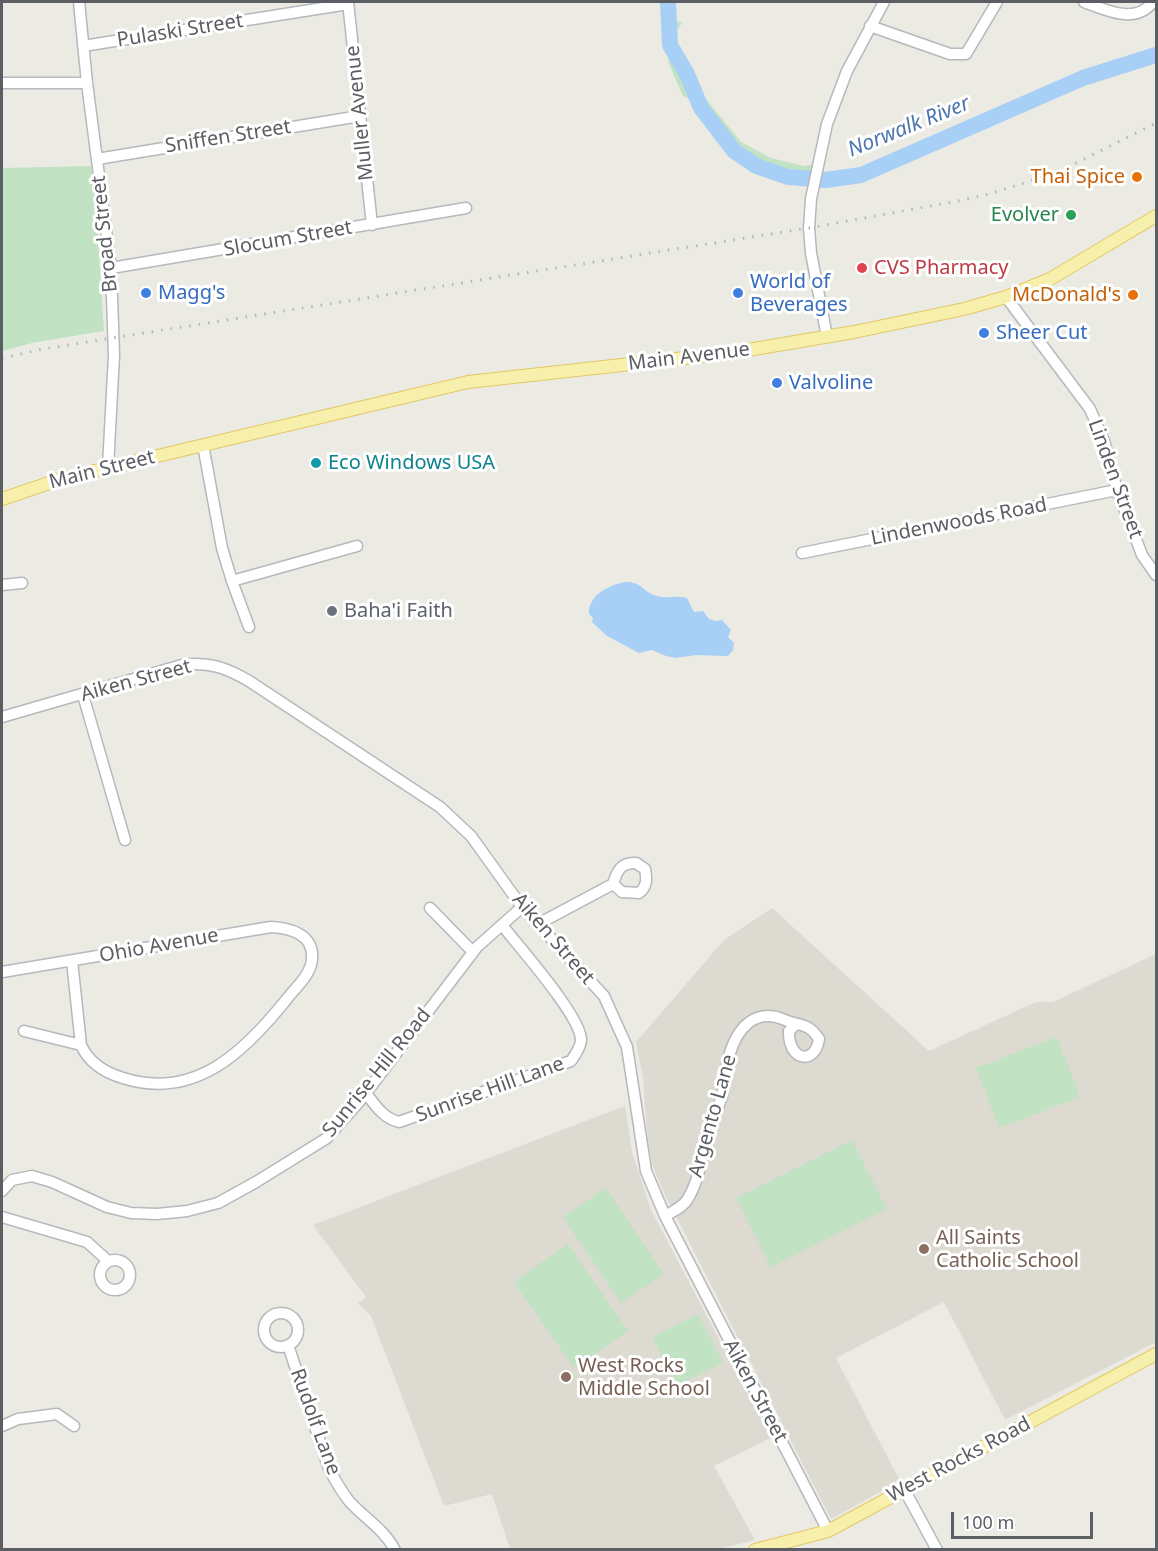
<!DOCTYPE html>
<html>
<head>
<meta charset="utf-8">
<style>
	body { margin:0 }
	#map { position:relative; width:1158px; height:1551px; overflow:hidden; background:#ecebe3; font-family:"Noto Sans",sans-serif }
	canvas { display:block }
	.frame { position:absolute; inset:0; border:3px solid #5b5e62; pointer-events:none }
	.scale { position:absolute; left:951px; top:1512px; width:142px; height:27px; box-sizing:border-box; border:3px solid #5b5e62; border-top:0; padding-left:8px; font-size:18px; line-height:21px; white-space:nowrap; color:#5b5e62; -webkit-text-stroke:4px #fff; paint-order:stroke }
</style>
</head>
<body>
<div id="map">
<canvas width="1158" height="1551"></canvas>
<div class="frame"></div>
<div class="scale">100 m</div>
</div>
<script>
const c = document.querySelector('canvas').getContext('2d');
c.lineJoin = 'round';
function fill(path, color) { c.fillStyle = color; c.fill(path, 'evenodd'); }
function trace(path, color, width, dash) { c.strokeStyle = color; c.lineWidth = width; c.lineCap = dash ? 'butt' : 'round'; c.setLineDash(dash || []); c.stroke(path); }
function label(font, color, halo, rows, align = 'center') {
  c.font = font + ' "Noto Sans",sans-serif'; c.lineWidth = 6; c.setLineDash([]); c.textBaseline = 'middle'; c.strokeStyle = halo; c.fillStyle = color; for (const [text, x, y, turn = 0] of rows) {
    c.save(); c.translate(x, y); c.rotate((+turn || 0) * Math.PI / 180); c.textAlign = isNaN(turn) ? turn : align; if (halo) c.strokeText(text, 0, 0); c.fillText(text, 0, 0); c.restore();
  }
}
fill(new Path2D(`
	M 772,908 L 929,1051 L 1036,1002 L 1053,1002 L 1156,954 L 1156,1342 L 1005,1420 L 944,1302 L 836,1358 L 900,1481 L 831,1519 L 665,1195 L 652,1164 L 647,1132 L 643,1078 L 636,1042 L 724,940 Z
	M 625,1106 L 632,1152 L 651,1210 L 771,1438 L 714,1466 L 755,1540 L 715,1550 L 510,1549 L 492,1494 L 444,1506 L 371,1316 L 358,1303 L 366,1297 L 313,1225 Z`), '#dcdad1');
fill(new Path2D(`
	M 673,20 L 682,23 L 674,35 L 677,62 L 689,89 L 700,94 L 706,99 L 741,142 L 771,158 L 804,166 L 822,163 L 821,172 L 803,175 L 768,166 L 736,149 L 695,101 L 683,96 L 669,64 L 665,33 Z
	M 91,166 L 95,190 L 104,331 L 32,343 L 2,351 L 2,168 Z
	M 1057,1037 L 1080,1097 L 999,1128 L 976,1068 Z
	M 852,1140 L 887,1209 L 771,1267 L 736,1198 Z
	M 606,1188 L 664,1274 L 621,1303 L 563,1217 Z
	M 568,1244 L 628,1331 L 574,1368 L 514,1282 Z
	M 698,1314 L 723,1363 L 676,1386 L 652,1337 Z`), '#c1e2c3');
fill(new Path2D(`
	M 625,582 C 644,582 643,593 657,596 C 666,599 677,595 687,598 L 694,612 L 703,611 L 709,619 L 716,621 L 722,620 L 731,630 L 728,637 L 734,643 L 733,650 L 728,656 L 696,655 L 676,658 L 666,656 L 652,650 L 639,653 L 607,636 L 592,622 L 593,618 L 589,614 C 588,595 609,585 625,582 Z`), '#a8cff6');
trace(new Path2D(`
	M 668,2 L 670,45 L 687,74 L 701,108 L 734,151 L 756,166 L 788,177 L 826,180 L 861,175 L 1083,78 L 1156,55`), '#a8cff6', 16);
const minor = new Path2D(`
	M 79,2 L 87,83 L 111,268 L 114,355 L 108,467
	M 348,2 L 372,225
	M 1084,2 C 1106,10 1135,25 1153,2
	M 870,26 L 950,54 L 966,54 L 997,2
	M 83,46 L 348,4
	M 2,83 L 87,83
	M 97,159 L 360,116
	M 111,268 L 466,208
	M 1006,297 L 1090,409 L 1104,441 L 1117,490 L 1142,555 L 1156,575
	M 827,337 L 811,253 L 809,228 L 811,199 L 827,124 L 847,71 L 884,2
	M 203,445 L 222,548 L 232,581 L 249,627
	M 802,553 L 1117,490
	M 232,581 L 357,546
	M 2,585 L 22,583
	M 83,695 L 125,840
	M 2,717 L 182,665 C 208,661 227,668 249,681 L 440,807 L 471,836 L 522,907 L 604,996 L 627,1047 L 646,1171 L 665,1216 L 828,1531
	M 430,908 L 473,952
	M 538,924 L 613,884 L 622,892 L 639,893 C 647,887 647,879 645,869 L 636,863 C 621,862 617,871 613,884
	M 2,972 L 271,927 C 290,928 314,934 312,959 C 311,975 295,988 286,1000 C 245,1051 195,1101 123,1078 C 106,1073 89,1063 81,1045 L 72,961
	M 24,1031 L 81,1045
	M 366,1093 C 375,1105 383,1118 399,1122 L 571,1061 C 575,1055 581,1047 581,1040 C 581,1016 518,946 502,925
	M 2,1191 L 12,1180 L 32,1176 L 52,1182 L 107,1207 L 131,1213 L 157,1214 L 187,1211 L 218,1203 L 256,1182 L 327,1138 L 359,1102 L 477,947 L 522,907
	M 665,1216 C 673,1211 682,1208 687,1200 C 699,1182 702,1155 708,1135 C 712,1122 718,1109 722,1096 C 725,1083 725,1069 729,1056 C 737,1028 755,1007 785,1020 C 801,1027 808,1022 819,1039 C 815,1066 788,1061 789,1031 L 795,1025
	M 2,1217 L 87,1242 L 108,1261
	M100 1275a15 15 0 1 1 30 0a15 15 0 1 1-30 0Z
	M264 1330a17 17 0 1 1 34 0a17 17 0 1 1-34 0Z
	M 288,1345 L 329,1469 C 335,1480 341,1491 349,1501 C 364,1518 384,1529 395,1550
	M 2,1426 L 18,1419 L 57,1414 L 74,1426
	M 904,1489 L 937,1550`);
const major = new Path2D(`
	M 2,499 L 61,479 L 468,382 L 730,353 L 854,332 L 964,309 L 1006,297 L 1050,279 L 1156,216
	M 755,1550 L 828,1531 L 1156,1354`);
trace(minor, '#b5b8bc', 13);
trace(major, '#e3c864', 14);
trace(minor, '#fff', 10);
trace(major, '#f7f0ad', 12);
trace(new Path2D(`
	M 2,358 L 43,349 L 809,228 L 958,201 L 989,194 L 1040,178 L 1076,163 L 1156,123`), '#b3b4b4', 3, [1.5, 8]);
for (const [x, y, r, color] of [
	[1137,177,6,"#e8710a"],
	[1071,215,6,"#2e9e5b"],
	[862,268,6,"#e0444e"],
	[146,293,6,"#3f7fe0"],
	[738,293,6,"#3f7fe0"],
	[1133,295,6,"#e8710a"],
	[984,333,6,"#3f7fe0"],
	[777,383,6,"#3f7fe0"],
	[316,463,6,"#0f9aa8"],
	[332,611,6,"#6b7280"],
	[924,1249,6,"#8d6e63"],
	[566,1377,6,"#8d6e63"]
]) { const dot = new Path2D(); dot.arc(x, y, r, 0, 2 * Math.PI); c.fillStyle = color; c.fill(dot); trace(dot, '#fff', 2); }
label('20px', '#5b5e62', '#fff', [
	["Pulaski Street",180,31,-9],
	["Muller Avenue",360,113,-96],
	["Sniffen Street",228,137,-9],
	["Broad Street",105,234,-96],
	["Slocum Street",288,239,-10],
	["Main Avenue",689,357,-7],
	["Main Street",102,470,-14],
	["Linden Street",1115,479,70],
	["Lindenwoods Road",959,522,-11],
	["Aiken Street",136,681,-15],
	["Aiken Street",553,939,49],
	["Ohio Avenue",159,946,-10],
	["Sunrise Hill Road",377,1073,-51],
	["Sunrise Hill Lane",490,1090,-20],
	["Argento Lane",713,1116,-74],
	["Aiken Street",755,1391,62],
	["Rudolf Lane",315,1422,70],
	["West Rocks Road",959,1460,-28]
]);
label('20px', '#c56008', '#fff', [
	["Thai Spice",1125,177],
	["McDonald's",1121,295]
], 'right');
label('20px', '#27864d', '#fff', [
	["Evolver",1059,215]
], 'right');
label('20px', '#be3a42', '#fff', [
	["CVS Pharmacy",874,268]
], 'left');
label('20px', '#366cbe', '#fff', [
	["World of",750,282],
	["Beverages",750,305],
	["Magg's",158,293],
	["Sheer Cut",996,333],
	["Valvoline",789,383]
], 'left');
label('20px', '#0d838f', '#fff', [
	["Eco Windows USA",328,463]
], 'left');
label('20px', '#5b616d', '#fff', [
	["Baha'i Faith",344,611]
], 'left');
label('20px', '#785e54', '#fff', [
	["All Saints",936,1238],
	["Catholic School",936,1261],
	["West Rocks",578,1366],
	["Middle School",578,1389]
], 'left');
label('italic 21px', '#4b75af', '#fff', [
	["Norwalk River",909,127,-22]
]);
</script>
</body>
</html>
